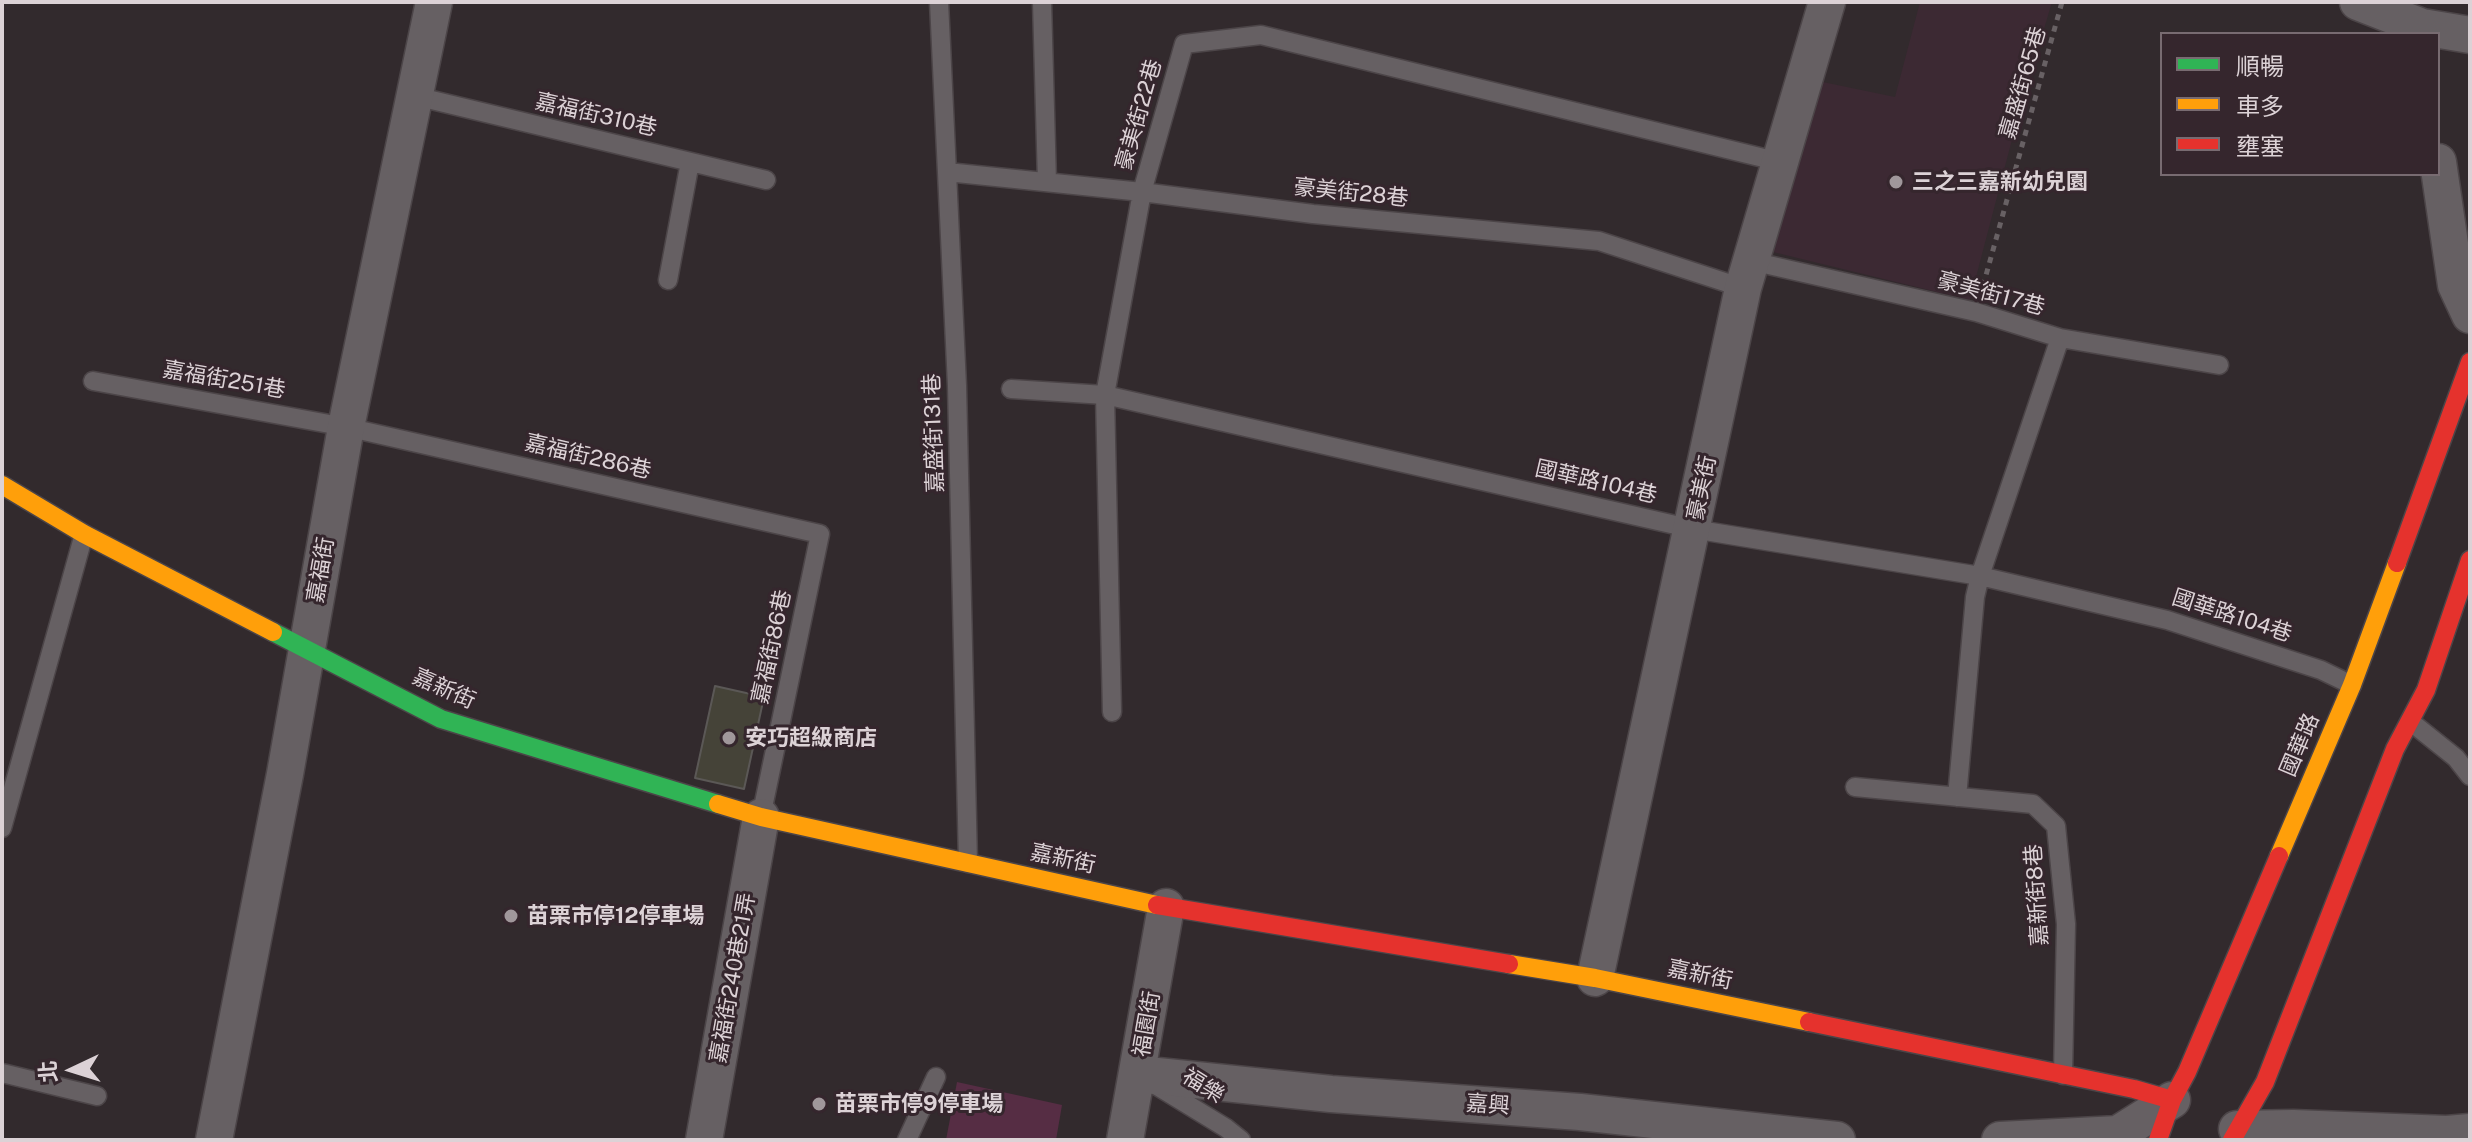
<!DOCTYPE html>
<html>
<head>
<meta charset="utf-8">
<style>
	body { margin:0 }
	#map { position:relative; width:2472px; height:1142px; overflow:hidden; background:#322a2d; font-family:"Public Sans","Noto Sans TC",sans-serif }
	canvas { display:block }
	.frame { position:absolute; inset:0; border:4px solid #dcd2d6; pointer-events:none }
	.legend { position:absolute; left:2160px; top:32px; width:280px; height:144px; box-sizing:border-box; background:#35262d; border:2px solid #786b71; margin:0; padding:10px 14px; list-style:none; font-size:24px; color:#dcd2d6 }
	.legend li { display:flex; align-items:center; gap:16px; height:40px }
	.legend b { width:40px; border:2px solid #786b71 }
	.north { position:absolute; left:32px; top:1030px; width:80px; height:80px; -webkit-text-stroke:6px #35262d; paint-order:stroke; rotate:266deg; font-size:22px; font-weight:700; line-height:32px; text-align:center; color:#dcd2d6 }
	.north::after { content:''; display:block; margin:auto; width:28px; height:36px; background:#dcd2d6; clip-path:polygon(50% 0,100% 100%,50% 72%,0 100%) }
</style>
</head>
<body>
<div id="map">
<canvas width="2472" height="1142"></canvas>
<div class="frame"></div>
<ul class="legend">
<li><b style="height:10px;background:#30b455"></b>順暢</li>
<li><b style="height:10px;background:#ff9f0a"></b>車多</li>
<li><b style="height:10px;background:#e5322d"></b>壅塞</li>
</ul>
<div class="north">北</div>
</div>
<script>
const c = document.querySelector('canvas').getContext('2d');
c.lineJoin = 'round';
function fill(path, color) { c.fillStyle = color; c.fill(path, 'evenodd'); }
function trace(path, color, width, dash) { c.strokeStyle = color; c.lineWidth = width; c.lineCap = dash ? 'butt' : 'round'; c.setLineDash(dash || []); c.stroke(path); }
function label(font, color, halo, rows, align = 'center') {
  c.font = font + ' "Public Sans","Noto Sans TC",sans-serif'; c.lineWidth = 6; c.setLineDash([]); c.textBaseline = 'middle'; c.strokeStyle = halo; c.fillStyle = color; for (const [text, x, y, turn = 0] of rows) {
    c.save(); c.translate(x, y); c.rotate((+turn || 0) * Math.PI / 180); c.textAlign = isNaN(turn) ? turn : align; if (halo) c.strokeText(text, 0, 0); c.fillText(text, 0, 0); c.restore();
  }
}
fill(new Path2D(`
	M 1920,2 L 2052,2 L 2019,113 L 1970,300 L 1773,252 L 1818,81 L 1895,97 Z`), '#3c2933');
fill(new Path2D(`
	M 957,1082 L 1062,1105 L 1056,1140 L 946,1140 Z`), '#562d44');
const building = new Path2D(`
	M 715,686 L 764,697 L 744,789 L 695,778 Z`);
fill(building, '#454338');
trace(building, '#5b5856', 2);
const lane = new Path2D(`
	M 939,2 L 957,386 L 968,863
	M 1042,2 L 1047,182
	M 415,96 L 766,180
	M 947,172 L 1142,192 L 1313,214 L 1599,241 L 1743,288
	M 1751,261 L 1976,312 L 2060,338 L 2219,365
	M 668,280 L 690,162
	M 93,381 L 346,427 L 820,534 L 761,817
	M 1011,389 L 1105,395 L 1693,529 L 1980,576 L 2167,620 L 2321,670 L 2352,685
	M 1112,712 L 1105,395 L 1142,192 L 1184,44 L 1261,35 L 1780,162
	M 2411,722 L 2456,758 L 2470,776
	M 1855,787 L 2033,804 L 2056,826 L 2066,924 L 2063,1075
	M 1957,797 L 1975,597 L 1980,576 L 2060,338
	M 2,828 L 84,534
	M 2,1073 L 97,1096
	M 1154,1084 L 1226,1128 L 1241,1140
	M 907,1140 L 936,1077`);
const street = new Path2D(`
	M 2358,2 L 2422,27 L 2470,35
	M 2438,162 L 2456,285 L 2470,315
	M 1595,978 L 1743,288 L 1827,2
	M 1138,1074 L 1331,1094 L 1580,1112 L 1837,1140
	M 2237,1129 L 2293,1128 L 2447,1134 L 2470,1132
	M 214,1140 L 285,774 L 346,427 L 434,2
	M 704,1140 L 761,817
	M 1125,1140 L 1166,907
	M 2000,1140 L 2118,1134 L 2172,1100`);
const fast = new Path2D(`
	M 273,632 L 441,719 L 718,804`);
const slow = new Path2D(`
	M 2,485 L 84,534 L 273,632
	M 718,804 L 761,817 L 1157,905
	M 2279,856 L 2352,685 L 2397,563
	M 1509,964 L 1595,978 L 1809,1022`);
const jam = new Path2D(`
	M 2397,563 L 2470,362
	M 1157,905 L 1509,964
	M 1809,1022 L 2134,1089 L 2172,1100
	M 2158,1140 L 2172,1100 L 2187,1072 L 2279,856
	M 2232,1140 L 2265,1082 L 2395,749 L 2426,690 L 2470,560`);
trace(lane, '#4c4548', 21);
trace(street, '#4c4548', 39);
trace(fast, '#4c4548', 21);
trace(slow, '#4c4548', 21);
trace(jam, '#4c4548', 21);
trace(new Path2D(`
	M 1983,286 L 2062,2`), '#686164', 5, [6, 6]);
trace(lane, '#666063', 18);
trace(street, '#666063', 36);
trace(fast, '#30b455', 18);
trace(slow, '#ff9f0a', 18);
trace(jam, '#e5322d', 18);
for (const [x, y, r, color] of [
	[1896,182,8,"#a0979b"],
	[729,738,8,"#a0979b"],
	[511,916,8,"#a0979b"],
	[819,1104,8,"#a0979b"]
]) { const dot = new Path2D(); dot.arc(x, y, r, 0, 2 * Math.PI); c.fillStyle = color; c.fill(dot); trace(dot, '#35262d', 3); }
label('22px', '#dcd2d6', '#35262d', [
	["嘉盛街65巷",2023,83,-74],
	["嘉福街310巷",596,115,13],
	["豪美街22巷",1139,115,-74],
	["豪美街28巷",1351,193,6],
	["豪美街17巷",1991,294,15],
	["嘉福街251巷",224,380,10],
	["嘉盛街131巷",934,433,-92],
	["嘉福街286巷",588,457,13],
	["國華路104巷",1596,482,13],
	["豪美街",1702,488,-78],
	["嘉福街",321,570,-80],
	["國華路104巷",2232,616,18],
	["嘉福街86巷",772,647,-78],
	["嘉新街",444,689,24],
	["國華路",2300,745,-67],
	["嘉新街",1063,859,12],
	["嘉新街8巷",2037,895,-94],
	["嘉新街",1700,975,12],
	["嘉福街240巷21弄",733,978,-80],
	["福園街",1147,1024,-80],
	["福樂",1203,1086,32],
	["嘉興",1488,1105,4]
]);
label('bold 22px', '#dcd2d6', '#35262d', [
	["三之三嘉新幼兒園",1912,182],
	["安巧超級商店",745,738],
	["苗栗市停12停車場",527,916],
	["苗栗市停9停車場",835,1104]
], 'left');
</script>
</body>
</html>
